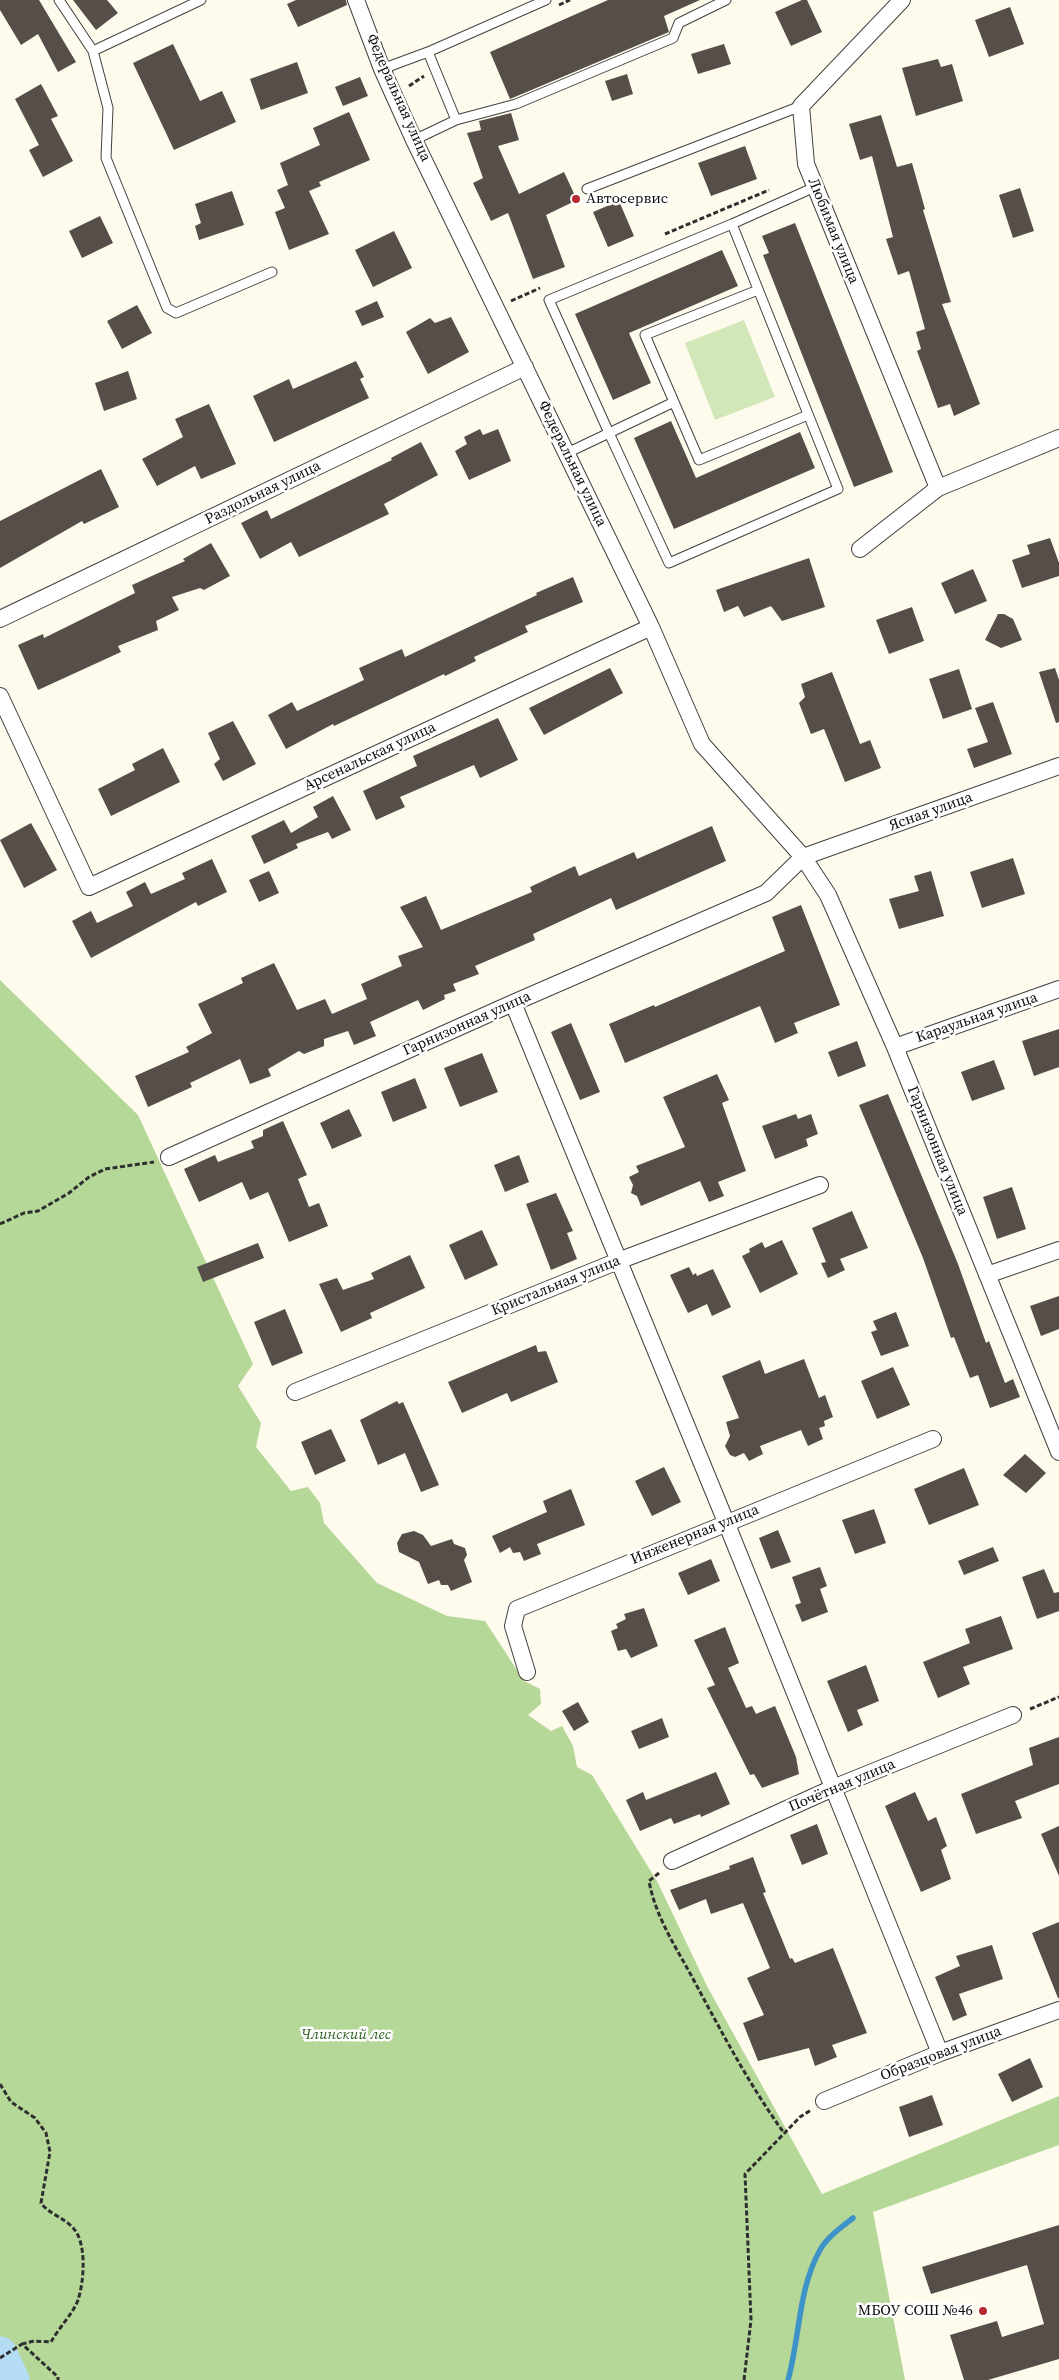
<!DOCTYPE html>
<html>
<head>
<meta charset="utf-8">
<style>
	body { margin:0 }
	canvas { display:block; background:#fefbed }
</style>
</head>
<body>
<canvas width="1059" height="2380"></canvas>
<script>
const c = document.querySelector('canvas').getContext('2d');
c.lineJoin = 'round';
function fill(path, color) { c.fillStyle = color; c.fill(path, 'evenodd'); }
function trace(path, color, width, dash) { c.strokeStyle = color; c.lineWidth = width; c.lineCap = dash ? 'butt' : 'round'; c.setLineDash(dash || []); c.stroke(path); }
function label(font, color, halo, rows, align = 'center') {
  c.font = font + ' "Source Serif 4",serif'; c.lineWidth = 5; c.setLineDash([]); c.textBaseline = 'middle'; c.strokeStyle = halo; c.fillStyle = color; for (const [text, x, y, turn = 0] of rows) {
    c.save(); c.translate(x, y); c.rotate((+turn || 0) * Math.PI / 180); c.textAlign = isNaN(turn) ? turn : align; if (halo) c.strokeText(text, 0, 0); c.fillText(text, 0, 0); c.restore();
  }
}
fill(new Path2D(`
	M 744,320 L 775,397 L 715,420 L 685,343 Z`), '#d1e7b8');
fill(new Path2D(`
	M 0,980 L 138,1115 L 253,1364 L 238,1386 L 261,1423 L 256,1447 L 291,1491 L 308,1487 L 320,1503 L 324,1523 L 377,1583 L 447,1616 L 485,1621 L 524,1681 L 540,1689 L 541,1704 L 528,1715 L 551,1731 L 562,1726 L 573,1746 L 577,1767 L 592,1775 L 658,1883 L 707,1986 L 822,2194 L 1059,2096 L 1059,2145 L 873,2212 L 905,2380 L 0,2380 Z`), '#b5d798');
trace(new Path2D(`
	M 788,2380 C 800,2337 798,2289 820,2250 C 827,2237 842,2227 853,2218`), '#3d92c8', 5.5);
trace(new Path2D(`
	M 0,2354 L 12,2380`), '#b4dcf4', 35);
fill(new Path2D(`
	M 0,0 L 39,0 L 76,62 L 58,72 L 38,34 L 21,45 L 0,10 Z
	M 73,0 L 107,0 L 118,13 L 96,30 Z
	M 296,0 L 346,0 L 347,5 L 298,27 L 287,4 Z
	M 608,0 L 700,0 L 664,16 L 669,32 L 510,99 L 490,52 Z
	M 802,0 L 807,0 L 822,32 L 791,46 L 775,12 Z
	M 1010,7 L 1024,44 L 989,57 L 975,20 Z
	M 173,44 L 200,101 L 222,91 L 236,122 L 174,150 L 133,63 Z
	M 724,44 L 731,64 L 698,74 L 691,54 Z
	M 938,59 L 941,67 L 952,64 L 963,101 L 916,116 L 902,68 Z
	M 297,62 L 308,93 L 261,110 L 250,79 Z
	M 627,74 L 633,94 L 612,101 L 605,81 Z
	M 360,77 L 368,96 L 343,106 L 335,87 Z
	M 41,84 L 58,116 L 51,119 L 73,161 L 43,177 L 29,150 L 39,145 L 15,99 Z
	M 349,112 L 370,160 L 319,182 L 321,186 L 309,191 L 329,234 L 289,250 L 275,212 L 285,208 L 277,190 L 288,185 L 280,163 L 320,145 L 313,128 Z
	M 511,113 L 519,140 L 498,146 L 519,194 L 564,172 L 577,200 L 546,215 L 565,267 L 533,279 L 508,213 L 491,221 L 473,183 L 483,178 L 467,133 L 481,130 L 479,121 Z
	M 881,115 L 897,167 L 912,163 L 925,209 L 923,210 L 951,302 L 942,304 L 980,404 L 954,416 L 950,404 L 938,408 L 917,351 L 921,349 L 916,332 L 925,329 L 909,271 L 898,275 L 886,239 L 893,237 L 872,156 L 860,160 L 849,124 Z
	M 745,146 L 757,179 L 711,196 L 698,163 Z
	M 1020,188 L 1034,231 L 1013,238 L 999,195 Z
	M 232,191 L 244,225 L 199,240 L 195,226 L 201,223 L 195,204 Z
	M 619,201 L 634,236 L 608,247 L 593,212 Z
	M 100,216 L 113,243 L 82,258 L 69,231 Z
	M 795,223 L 893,472 L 854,487 L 763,255 L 769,253 L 762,236 Z
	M 394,231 L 412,268 L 373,287 L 355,250 Z
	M 722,250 L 738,286 L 629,333 L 651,383 L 613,400 L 575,314 Z
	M 377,301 L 384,317 L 362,326 L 355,311 Z
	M 137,305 L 152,333 L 122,349 L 107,321 Z
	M 451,317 L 469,352 L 428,374 L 406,332 L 430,318 L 435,323 Z
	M 356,361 L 364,377 L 360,379 L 369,398 L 274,442 L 253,396 L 289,379 L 293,389 Z
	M 128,371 L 137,399 L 104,411 L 95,383 Z
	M 209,404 L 236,464 L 201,479 L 195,466 L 157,486 L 142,459 L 183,437 L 175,419 Z
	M 671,421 L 696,478 L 800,432 L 815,468 L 674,529 L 634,438 Z
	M 480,429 L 483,435 L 498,429 L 511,461 L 469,480 L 455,451 L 467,444 L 464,437 Z
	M 421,442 L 438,475 L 384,504 L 389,514 L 299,557 L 291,542 L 260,559 L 241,523 L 267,510 L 271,519 L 392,460 L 391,458 Z
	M 101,469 L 119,507 L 84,524 L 82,521 L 0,568 L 0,521 Z
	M 1050,538 L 1059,563 L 1059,576 L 1022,588 L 1012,560 L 1030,554 L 1027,545 Z
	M 211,543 L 230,576 L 204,590 L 200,588 L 172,597 L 179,610 L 156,621 L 158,630 L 118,646 L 121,652 L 38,690 L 18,645 L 43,634 L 44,638 L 135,593 L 132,585 L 185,561 L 183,559 Z
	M 809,558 L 825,607 L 782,621 L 771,606 L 744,617 L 738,606 L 724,612 L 716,590 Z
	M 973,569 L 987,601 L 955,614 L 941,583 Z
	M 573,577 L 583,602 L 525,626 L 528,632 L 474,657 L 476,661 L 445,676 L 444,674 L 334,726 L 333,724 L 286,749 L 268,715 L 292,702 L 297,711 L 364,680 L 359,668 L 402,649 L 405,657 L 537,595 L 536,593 Z
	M 912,607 L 924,641 L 889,654 L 876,620 Z
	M 998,614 L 1004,614 L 1013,619 L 1022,640 L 1001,648 L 985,640 Z
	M 610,668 L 623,693 L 544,735 L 529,708 Z
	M 1055,668 L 1059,680 L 1059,722 L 1056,723 L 1039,672 Z
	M 959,669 L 972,709 L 943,719 L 929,679 Z
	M 832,672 L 860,744 L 870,740 L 881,768 L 845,782 L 824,729 L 811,734 L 799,703 L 805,697 L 801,684 Z
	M 993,702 L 1012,754 L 974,768 L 967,749 L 988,742 L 975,708 Z
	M 498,718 L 518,760 L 480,778 L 474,765 L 400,797 L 405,807 L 376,820 L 363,791 L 417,766 L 413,756 Z
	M 233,721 L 256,764 L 223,781 L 214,764 L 220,759 L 208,733 Z
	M 163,748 L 180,782 L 111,816 L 98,789 L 135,770 L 132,764 Z
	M 333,796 L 351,830 L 332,839 L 328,832 L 296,844 L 298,848 L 264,864 L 251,836 L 284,820 L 291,833 L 318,817 L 313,807 Z
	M 31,823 L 57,870 L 24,888 L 0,840 Z
	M 712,826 L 726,861 L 616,910 L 611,898 L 533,934 L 535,940 L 475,966 L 479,974 L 453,984 L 456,991 L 444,995 L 445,999 L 423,1010 L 418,1000 L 370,1022 L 376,1036 L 354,1045 L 348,1031 L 324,1039 L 324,1046 L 304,1054 L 299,1051 L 268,1069 L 271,1076 L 250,1084 L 240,1059 L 190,1083 L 192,1087 L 148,1107 L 135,1076 L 189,1052 L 186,1047 L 212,1033 L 198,1004 L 243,983 L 241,978 L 274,963 L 297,1010 L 325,999 L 332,1014 L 367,999 L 361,984 L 402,966 L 398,956 L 423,947 L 400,907 L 426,896 L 441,930 L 532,892 L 530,887 L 575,866 L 579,876 L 634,852 L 637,859 Z
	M 1013,858 L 1025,894 L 982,908 L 970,872 Z
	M 212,859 L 227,892 L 198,906 L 196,902 L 91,958 L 72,921 L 91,911 L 97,923 L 133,906 L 126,892 L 145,882 L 151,894 L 185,879 L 182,873 Z
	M 269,871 L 279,893 L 259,902 L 249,880 Z
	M 931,871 L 944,916 L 899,929 L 889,899 L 919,891 L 914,876 Z
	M 801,905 L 840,1005 L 794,1023 L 798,1033 L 775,1043 L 760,1006 L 625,1063 L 609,1024 L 654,1005 L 655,1007 L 785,951 L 772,917 Z
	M 571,1023 L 600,1092 L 580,1100 L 551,1032 Z
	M 1059,1029 L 1059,1067 L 1034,1076 L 1022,1041 Z
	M 857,1041 L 866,1066 L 838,1077 L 828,1052 Z
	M 482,1053 L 498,1092 L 460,1107 L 444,1068 Z
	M 994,1060 L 1005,1089 L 972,1101 L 961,1072 Z
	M 717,1074 L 729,1100 L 722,1103 L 746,1171 L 718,1182 L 724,1196 L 709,1202 L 700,1181 L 641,1206 L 637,1196 L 631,1193 L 633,1185 L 629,1177 L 639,1172 L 636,1166 L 685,1147 L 663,1097 Z
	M 415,1078 L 427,1108 L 393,1122 L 381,1092 Z
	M 888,1094 L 958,1264 L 986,1343 L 989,1341 L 1005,1383 L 1013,1379 L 1020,1397 L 990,1408 L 978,1375 L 970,1378 L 954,1337 L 951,1338 L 923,1258 L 859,1105 Z
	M 349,1109 L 362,1136 L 332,1149 L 320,1123 Z
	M 796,1114 L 798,1119 L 811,1114 L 818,1134 L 806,1139 L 808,1146 L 775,1159 L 762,1126 Z
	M 283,1121 L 307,1175 L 298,1179 L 309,1207 L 319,1203 L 328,1226 L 289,1242 L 268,1192 L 250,1200 L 242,1182 L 199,1202 L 184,1169 L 215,1155 L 218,1162 L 254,1148 L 251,1141 L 263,1136 L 263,1130 Z
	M 519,1155 L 529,1182 L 505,1192 L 494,1165 Z
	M 1012,1187 L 1026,1229 L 997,1239 L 983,1197 Z
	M 556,1193 L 573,1231 L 567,1233 L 577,1259 L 551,1270 L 526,1204 Z
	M 852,1211 L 868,1248 L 840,1259 L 845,1270 L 828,1278 L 821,1263 L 826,1262 L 812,1228 Z
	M 482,1230 L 498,1265 L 465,1280 L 449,1245 Z
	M 782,1240 L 798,1274 L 760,1293 L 742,1256 L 750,1252 L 749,1249 L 762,1242 L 765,1248 Z
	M 258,1243 L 264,1258 L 203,1282 L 197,1267 Z
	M 410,1255 L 425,1288 L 370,1313 L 372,1318 L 341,1332 L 319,1284 L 337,1278 L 343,1290 L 374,1279 L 371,1273 Z
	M 689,1267 L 693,1275 L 696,1273 L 697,1276 L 713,1269 L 731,1307 L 712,1316 L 707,1304 L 688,1313 L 670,1275 Z
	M 1059,1296 L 1059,1329 L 1041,1336 L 1030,1306 Z
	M 285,1309 L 303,1353 L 272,1366 L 254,1322 Z
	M 896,1312 L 909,1346 L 881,1356 L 871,1332 L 877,1330 L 873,1321 Z
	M 536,1345 L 538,1352 L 546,1351 L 558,1382 L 511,1402 L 507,1393 L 462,1413 L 448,1382 Z
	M 804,1359 L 819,1398 L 825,1395 L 833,1417 L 824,1421 L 825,1426 L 819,1428 L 823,1439 L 808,1446 L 801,1430 L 760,1446 L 763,1454 L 749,1461 L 744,1453 L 735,1457 L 730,1455 L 725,1446 L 730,1436 L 726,1422 L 739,1418 L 722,1376 L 760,1360 L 765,1374 Z
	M 893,1367 L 910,1405 L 877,1419 L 861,1381 Z
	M 397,1401 L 399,1404 L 403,1402 L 439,1485 L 421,1492 L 405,1453 L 378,1465 L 360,1420 Z
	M 331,1429 L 346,1461 L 315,1475 L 301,1442 Z
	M 1025,1454 L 1046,1473 L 1026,1493 L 1003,1475 Z
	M 664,1467 L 681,1502 L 652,1516 L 635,1481 Z
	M 964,1468 L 979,1505 L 929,1525 L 914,1489 Z
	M 571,1489 L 585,1525 L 537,1544 L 541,1554 L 524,1561 L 520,1552 L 513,1553 L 510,1547 L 500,1553 L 492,1536 L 547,1512 L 543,1501 Z
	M 874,1509 L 886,1543 L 855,1554 L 842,1520 Z
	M 778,1530 L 791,1562 L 771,1569 L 759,1538 Z
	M 414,1531 L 423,1535 L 431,1546 L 452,1539 L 454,1544 L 465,1548 L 467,1555 L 464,1560 L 472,1582 L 451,1591 L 448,1585 L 441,1585 L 439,1580 L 428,1584 L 419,1562 L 399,1552 L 397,1543 L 402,1534 Z
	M 993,1547 L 999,1561 L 964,1575 L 958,1561 Z
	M 711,1559 L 720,1581 L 688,1595 L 678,1573 Z
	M 820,1567 L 827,1586 L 820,1589 L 828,1612 L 802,1622 L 795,1605 L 801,1603 L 792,1577 Z
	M 1044,1569 L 1054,1593 L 1059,1592 L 1059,1611 L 1037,1619 L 1022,1577 Z
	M 644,1608 L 658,1646 L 631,1658 L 626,1649 L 618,1651 L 611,1631 L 618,1628 L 616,1624 L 626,1619 L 624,1614 Z
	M 1001,1616 L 1013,1649 L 963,1667 L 970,1684 L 938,1698 L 923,1662 L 970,1643 L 965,1629 Z
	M 725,1627 L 739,1663 L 728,1668 L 746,1708 L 752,1706 L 756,1714 L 775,1706 L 796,1757 L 799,1774 L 762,1788 L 754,1774 L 750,1775 L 707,1688 L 715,1685 L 694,1640 Z
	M 866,1665 L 879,1701 L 857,1710 L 863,1725 L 848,1732 L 827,1681 Z
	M 578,1702 L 589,1722 L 574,1731 L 562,1711 Z
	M 662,1718 L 669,1737 L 639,1749 L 631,1731 Z
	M 1059,1737 L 1059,1784 L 1015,1801 L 1022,1818 L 976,1834 L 961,1794 L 1033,1765 L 1029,1748 Z
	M 716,1772 L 730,1804 L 701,1817 L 700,1814 L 674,1824 L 671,1818 L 640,1831 L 626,1800 L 643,1792 L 646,1800 Z
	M 915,1792 L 928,1821 L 936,1817 L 947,1846 L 941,1850 L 951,1879 L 921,1892 L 885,1806 Z
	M 817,1824 L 828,1854 L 802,1865 L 790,1835 Z
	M 1059,1826 L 1059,1876 L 1041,1834 Z
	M 753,1857 L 766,1892 L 763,1893 L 790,1959 L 792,1958 L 795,1963 L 833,1948 L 867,2033 L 832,2045 L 837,2057 L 815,2066 L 809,2048 L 758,2061 L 743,2023 L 764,2015 L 747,1978 L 770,1968 L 743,1903 L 711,1914 L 706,1899 L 679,1910 L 670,1890 L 730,1869 L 729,1866 Z
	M 1059,1922 L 1059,1998 L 1058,1998 L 1032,1933 Z
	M 992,1945 L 1003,1979 L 959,1994 L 967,2015 L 953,2021 L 935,1977 L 960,1966 L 956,1956 Z
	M 1030,2058 L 1043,2087 L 1012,2102 L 998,2074 Z
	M 932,2095 L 943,2125 L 909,2137 L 899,2107 Z
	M 1059,2225 L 1059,2359 L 988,2380 L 964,2380 L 950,2335 L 997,2321 L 1002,2337 L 1044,2324 L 1027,2265 L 931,2294 L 922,2267 Z`), '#554e49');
const lane = new Path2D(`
	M 59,0 L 93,51 L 201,0
	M 93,51 L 108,108 L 106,158 L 167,308 L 176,313 L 272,272
	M 428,52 L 456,120
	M 382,69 L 428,52 L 546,0
	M 414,140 L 456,120 L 516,104 L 673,38 L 679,23 L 726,0
	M 587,189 L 801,106
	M 732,224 L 549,300 L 609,433 L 674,402 L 699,460 L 808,415
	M 674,402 L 645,335 L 758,290
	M 567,453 L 609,433 L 669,563 L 838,489 L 732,224 L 815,187`);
const street = new Path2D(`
	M 902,0 L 801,106 L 806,164 L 938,488
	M 860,549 L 938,488 L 1059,438
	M 0,619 L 525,367
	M 0,696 L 89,887 L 651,627
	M 1059,766 L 803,857 L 828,895 L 895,1047 L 1059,1452
	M 513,1003 L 726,1522 L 940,2053
	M 895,1047 L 1059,989
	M 169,1157 L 513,1003 L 766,893 L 803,857 L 702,744 L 651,627 L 414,140 L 382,69 L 356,0
	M 987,1275 L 1059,1250
	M 295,1392 L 618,1261 L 820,1185
	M 527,1672 L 513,1626 L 517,1609 L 933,1439
	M 672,1861 L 833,1788 L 1013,1715
	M 824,2101 L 940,2053 L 1059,2010`);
trace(lane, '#404040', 11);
trace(street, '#404040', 18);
trace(new Path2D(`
	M 559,5 L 570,0
	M 409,86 L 424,76
	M 665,234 L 769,190
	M 511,301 L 540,288
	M 0,1224 L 24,1213 L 38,1211 L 69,1193 L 89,1177 L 105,1169 L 154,1162
	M 1030,1709 L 1059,1697
	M 659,1873 L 649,1881 C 655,1915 675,1946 691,1975 C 720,2029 748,2083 784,2133
	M 0,2084 L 11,2102 L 35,2118 L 46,2133 L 50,2152 L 41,2203 C 49,2214 65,2218 74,2229 C 87,2244 84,2282 78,2300 C 74,2312 58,2329 51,2342 L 34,2341 L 22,2344
	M 0,2358 L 22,2344 L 58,2377 L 58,2380
	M 744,2380 L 751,2320 L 745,2174 L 800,2117 L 811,2110`), '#2f2f2f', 3, [5, 2.5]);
trace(lane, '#fff', 9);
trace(street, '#fff', 16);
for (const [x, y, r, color] of [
	[576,199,5,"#b82a31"],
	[983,2311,5,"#b82a31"]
]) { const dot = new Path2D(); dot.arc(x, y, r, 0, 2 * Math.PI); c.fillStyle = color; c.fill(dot); trace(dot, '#fff', 2); }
label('15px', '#0d0d0d', '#fff', [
	["Федеральная улица",398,98,66],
	["Любимая улица",833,231,68],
	["Федеральная улица",572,464,64],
	["Раздольная улица",263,493,-26],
	["Арсенальская улица",370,757,-25],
	["Ясная улица",931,812,-20],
	["Караульная улица",977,1018,-19],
	["Гарнизонная улица",467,1024,-24],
	["Гарнизонная улица",937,1151,68],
	["Кристальная улица",556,1286,-22],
	["Инженерная улица",695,1535,-22],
	["Почётная улица",842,1786,-23],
	["Образцовая улица",941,2054,-21]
]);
label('15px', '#0d0d0d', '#fff', [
	["Автосервис",586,199],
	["МБОУ СОШ №46",973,2311,"right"]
], 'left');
label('italic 15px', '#2e621f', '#fff', [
	["Члинский лес",346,2035]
]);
</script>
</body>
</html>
